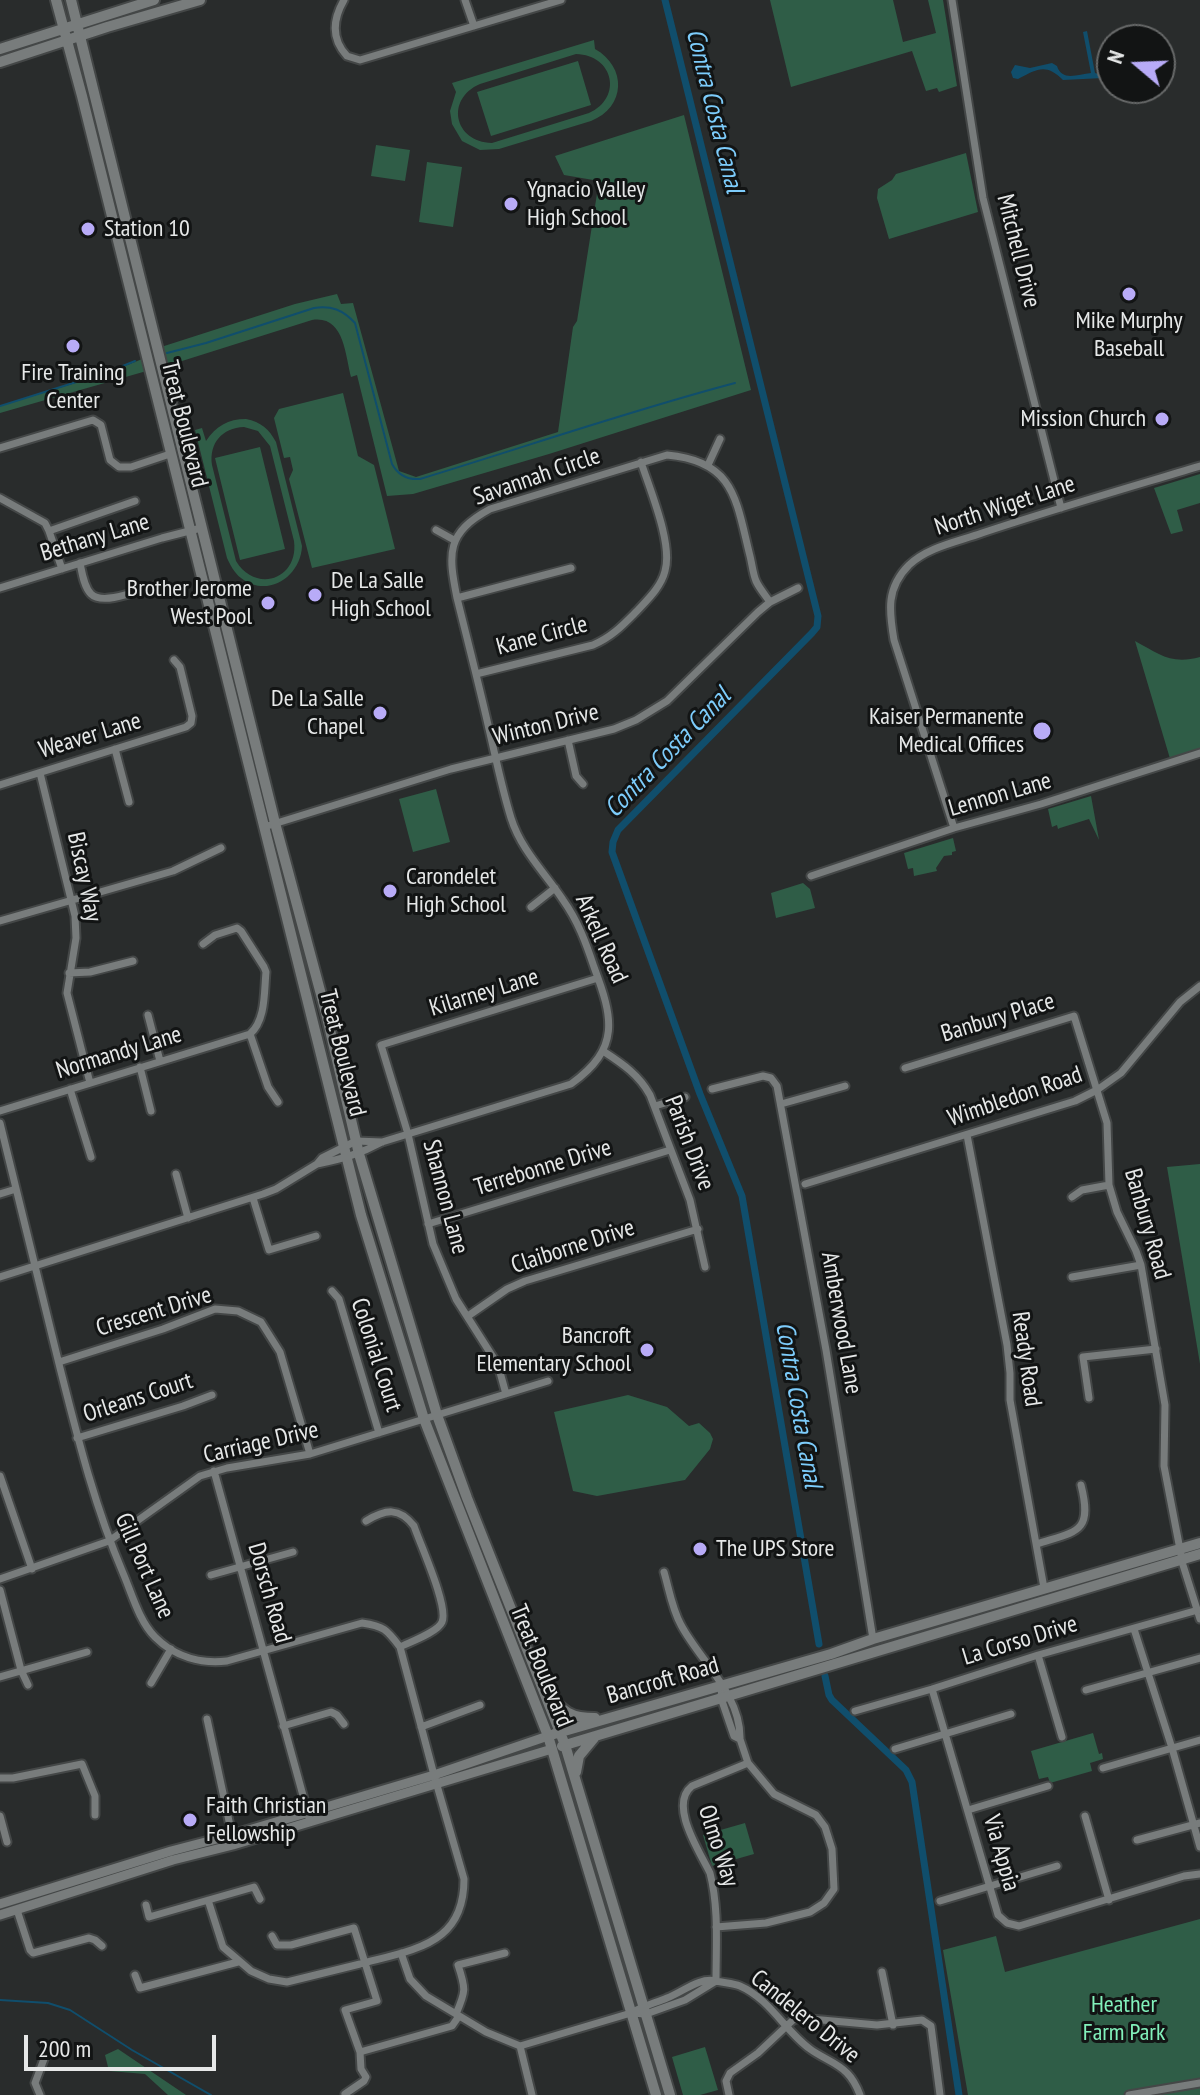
<!DOCTYPE html>
<html>
<head>
<meta charset="utf-8">
<style>
	body { margin:0 }
	#map { position:relative; width:1200px; height:2095px; overflow:hidden; background:#292c2c; font-family:"PT Sans Narrow",sans-serif }
	canvas { display:block }
	.north { position:absolute; left:1096px; top:24px; width:80px; height:80px; box-sizing:border-box; background:#121414; border:2px solid #676969; border-radius:50%; rotate:289deg; font-size:22px; font-weight:700; line-height:32px; text-align:center; color:#e6e8e8 }
	.north::after { content:''; display:block; margin:auto; width:28px; height:36px; background:#b8abf7; clip-path:polygon(50% 0,100% 100%,50% 72%,0 100%) }
	.scale { position:absolute; left:24px; top:2035px; width:192px; height:36px; box-sizing:border-box; border:4px solid #e6e8e8; border-top:0; padding-left:10px; font-size:24px; line-height:28px; white-space:nowrap; color:#e6e8e8; -webkit-text-stroke:6px #121414; paint-order:stroke }
</style>
</head>
<body>
<div id="map">
<canvas width="1200" height="2095"></canvas>
<div class="north">N</div>
<div class="scale">200 m</div>
</div>
<script>
const c = document.querySelector('canvas').getContext('2d');
c.lineJoin = 'round';
function fill(path, color) { c.fillStyle = color; c.fill(path, 'evenodd'); }
function trace(path, color, width, dash) { c.strokeStyle = color; c.lineWidth = width; c.lineCap = dash ? 'butt' : 'round'; c.setLineDash(dash || []); c.stroke(path); }
function label(font, color, halo, rows, align = 'center') {
  c.font = font + ' "PT Sans Narrow",sans-serif'; c.lineWidth = 6; c.setLineDash([]); c.textBaseline = 'middle'; c.strokeStyle = halo; c.fillStyle = color; for (const [text, x, y, turn = 0] of rows) {
    c.save(); c.translate(x, y); c.rotate((+turn || 0) * Math.PI / 180); c.textAlign = isNaN(turn) ? turn : align; if (halo) c.strokeText(text, 0, 0); c.fillText(text, 0, 0); c.restore();
  }
}
fill(new Path2D(`
	M 770,0 L 893,0 L 903,42 L 936,33 L 928,0 L 943,0 L 957,86 L 939,92 L 937,88 L 926,91 L 912,51 L 791,87 Z
	M 594,40 L 595,49 C 627,67 626,107 591,121 L 499,149 L 480,150 L 462,141 L 452,124 L 450,111 L 456,92 L 452,83 ZM 576,54 C 614,55 623,98 589,113 L 492,143 C 454,142 445,99 480,84 Z
	M 578,61 L 591,105 L 491,136 L 477,92 Z
	M 684,115 L 751,390 L 549,454 L 413,494 L 387,496 L 357,375 L 351,377 C 345,354 344,315 312,320 L 163,367 L 158,348 L 295,304 L 337,294 L 341,304 L 353,303 L 399,471 L 416,477 L 558,432 L 573,327 L 577,321 L 599,181 L 564,175 L 555,156 Z
	M 376,145 L 410,150 L 405,181 L 371,176 Z
	M 966,153 L 978,212 L 889,239 L 877,198 L 878,189 L 892,180 L 896,174 Z
	M 427,162 L 462,167 L 453,227 L 419,222 Z
	M 147,357 L 150,370 L 0,413 L 0,406 L 108,373 Z
	M 343,393 L 358,456 L 374,465 L 395,549 L 312,568 L 289,479 L 293,470 L 290,457 L 284,458 L 274,418 L 279,409 Z
	M 246,419 C 261,422 269,429 276,442 L 302,546 C 301,576 268,599 241,578 C 234,573 230,564 227,558 L 195,430 L 202,428 L 206,441 C 216,426 228,419 246,419 ZM 244,427 L 258,431 L 270,446 L 294,541 C 299,579 256,594 236,561 L 212,465 C 209,443 222,428 244,427 Z
	M 260,447 L 285,549 L 240,560 L 215,458 Z
	M 1200,474 L 1200,503 L 1177,510 L 1183,531 L 1171,534 L 1154,488 Z
	M 1135,641 C 1159,654 1171,665 1200,657 L 1200,753 L 1171,762 Z
	M 436,789 L 450,842 L 413,852 L 399,799 Z
	M 1091,796 L 1099,840 L 1089,819 L 1060,828 L 1058,829 L 1057,825 L 1052,827 L 1048,809 Z
	M 953,838 L 956,851 L 952,852 L 952,855 L 944,856 L 936,868 L 937,871 L 914,876 L 913,868 L 908,869 L 904,853 Z
	M 803,883 L 810,889 L 815,908 L 776,918 L 771,893 Z
	M 1200,1164 L 1200,1364 L 1167,1167 Z
	M 628,1395 L 667,1407 L 689,1426 L 699,1423 L 710,1433 L 713,1439 L 710,1449 L 685,1480 L 597,1496 L 573,1491 L 554,1412 Z
	M 1093,1733 L 1099,1754 L 1102,1753 L 1103,1759 L 1090,1763 L 1092,1771 L 1050,1783 L 1048,1777 L 1039,1779 L 1031,1751 Z
	M 745,1823 L 754,1854 L 712,1866 L 703,1835 Z
	M 1200,1919 L 1200,2095 L 968,2095 L 943,1950 L 996,1936 L 1005,1972 Z
	M 705,2047 L 718,2090 L 700,2095 L 683,2095 L 672,2057 Z
	M 118,2049 L 186,2095 L 168,2095 L 145,2074 L 109,2071 L 105,2055 Z`), '#2f5d47');
fill(new Path2D(`
	M 1087,31 L 1095,73 L 1098,74 L 1103,71 L 1108,74 L 1112,72 L 1112,88 L 1120,88 L 1115,93 L 1108,91 L 1103,78 L 1063,80 C 1046,63 1037,69 1018,79 L 1013,78 L 1011,72 L 1015,65 L 1030,68 L 1052,63 L 1057,66 C 1062,82 1078,74 1091,73 L 1083,32 Z`), '#104e6c');
trace(new Path2D(`
	M 167,353 L 206,343 L 314,308 C 331,305 343,310 355,323 L 392,464 C 398,475 407,480 420,479 C 525,447 629,411 735,383
	M 0,406 L 108,372 L 135,361
	M 0,2000 L 48,2003 L 70,2010 L 132,2050 L 211,2095`), '#104e6c', 2);
trace(new Path2D(`
	M 665,0 L 818,616 L 817,627 L 812,633 L 618,830 L 613,842 L 612,852 L 700,1094 L 742,1196 L 819,1644
	M 825,1676 L 829,1695 L 832,1700 L 906,1770 L 912,1782 L 959,2095`), '#104e6c', 7);
const minor = new Path2D(`
	M 344,0 C 333,19 331,39 347,56 L 360,60 L 561,0
	M 465,0 L 474,26
	M 952,0 L 983,198 L 1061,508
	M 0,448 L 93,420 L 101,425 L 110,460 L 119,467 L 131,467 L 170,454
	M 708,465 L 720,439
	M 0,498 L 45,523 L 49,531 L 62,569
	M 436,530 L 454,540
	M 49,531 L 135,501
	M 80,563 C 82,573 84,587 91,594 C 103,606 139,590 154,586
	M 0,588 L 162,538 L 201,528
	M 457,598 L 571,568
	M 476,674 L 593,645 C 612,637 623,625 637,611 C 648,599 661,587 665,571 C 673,544 650,490 641,462
	M 568,740 L 576,776 L 583,784
	M 115,749 L 129,802
	M 40,773 L 75,916 L 76,938 L 67,993 L 90,1083
	M 0,785 L 186,727 L 191,723 L 192,716 L 180,667 L 174,660
	M 264,827 L 451,769 L 614,729 L 636,720 L 667,701 L 758,612 L 770,602 L 798,588
	M 954,828 L 894,640 C 889,611 886,588 909,565 C 928,547 957,542 982,533 C 1054,509 1127,488 1200,466
	M 811,876 L 954,828 L 1041,804 L 1200,753
	M 531,907 L 555,888
	M 0,921 L 173,871 L 221,848
	M 203,944 L 215,935 L 237,928 L 241,931 L 264,967 L 266,972 C 264,992 266,1020 250,1034
	M 69,973 L 90,972 L 133,961
	M 148,1015 L 160,1061
	M 250,1034 L 268,1087 L 278,1102
	M 603,1051 C 623,1064 639,1075 650,1095 L 690,1200 L 705,1267
	M 140,1067 L 151,1111
	M 905,1068 L 1074,1016 L 1107,1123 L 1109,1185 L 1117,1212 L 1136,1251 L 1141,1265 L 1165,1405 L 1164,1466 L 1183,1565 L 1200,1619
	M 70,1089 L 91,1157
	M 712,1089 L 763,1076 L 771,1078 L 777,1086 L 826,1350 L 873,1639
	M 781,1104 L 845,1086
	M 655,1106 L 685,1097
	M 0,1111 L 250,1034
	M 0,1123 C 20,1203 39,1284 59,1364 C 77,1435 94,1505 123,1573 C 132,1594 139,1621 155,1637 C 175,1657 201,1664 227,1661 L 362,1623 C 384,1626 387,1630 400,1647 L 434,1775 L 464,1879 C 464,1899 459,1920 442,1934 C 422,1951 385,1957 360,1964 C 336,1970 312,1976 287,1982 L 269,1979 L 251,1971 L 223,1947 L 208,1900
	M 967,1135 L 1007,1345 L 1010,1373 L 1010,1400 L 1044,1588
	M 382,1142 L 356,1141 L 322,1158 L 317,1164 C 342,1159 360,1154 382,1142 L 571,1084 C 621,1048 613,1018 594,967 C 586,943 578,921 563,900 C 545,873 521,850 511,818 C 502,789 496,759 489,729 C 479,685 468,642 457,598 C 448,553 446,533 490,509 L 667,455 C 735,461 736,500 750,556 C 752,564 753,574 756,581 C 759,588 766,596 770,602
	M 176,1174 L 188,1218
	M 805,1184 L 1075,1101 L 1097,1090 L 1121,1073 L 1180,1002 L 1200,986
	M 0,1194 L 16,1189
	M 1072,1197 L 1082,1190 L 1109,1185
	M 253,1198 L 269,1250 L 316,1236
	M 428,1224 L 670,1150
	M 0,1277 L 263,1194 L 276,1189 L 317,1164
	M 1072,1277 L 1141,1265
	M 332,1291 L 339,1299 L 379,1433
	M 468,1316 L 507,1289 L 525,1281 L 698,1229
	M 59,1362 L 163,1329 L 215,1309 L 238,1311 L 261,1322 L 280,1352 L 310,1454
	M 506,1394 L 498,1365 L 456,1299 L 433,1244 L 408,1134 L 381,1045 L 598,978
	M 1089,1398 L 1083,1357 L 1156,1349
	M 77,1438 L 183,1406 L 212,1395
	M 214,1471 L 310,1821
	M 0,1476 L 32,1569
	M 366,1521 C 386,1509 399,1507 414,1526 C 420,1544 449,1607 442,1622 C 438,1632 410,1642 400,1647
	M 1037,1544 C 1077,1531 1093,1533 1081,1485
	M 664,1572 C 669,1589 672,1609 681,1625 C 700,1661 741,1694 740,1739 L 734,1736 L 721,1698 L 722,1684
	M 211,1575 L 293,1552
	M 0,1579 L 109,1541 L 200,1476 L 227,1468 L 310,1454 L 548,1381
	M 0,1590 L 21,1670 L 28,1685
	M 1134,1629 L 1172,1748 L 1200,1847
	M 1038,1655 L 1062,1737
	M 0,1677 L 87,1652
	M 151,1683 L 171,1649
	M 932,1689 L 998,1915 L 1007,1923 L 1019,1926 L 1184,1876 L 1200,1874
	M 1086,1690 L 1200,1658
	M 855,1711 L 932,1689 L 1038,1655 L 1198,1610
	M 207,1719 L 232,1835
	M 283,1726 L 331,1712 L 337,1715 L 344,1724
	M 421,1727 L 480,1705
	M 895,1749 L 1011,1714
	M 748,1763 L 692,1786 C 668,1805 700,1852 710,1873 C 719,1908 716,1945 716,1981 C 724,1983 733,1983 740,1986 C 770,1999 785,2031 810,2049 C 822,2058 838,2063 847,2073 C 853,2079 857,2087 860,2095
	M 1103,1768 L 1200,1740
	M 0,1778 L 13,1778 L 82,1764 L 95,1796 L 95,1815
	M 968,1810 L 1048,1786
	M 0,1816 L 7,1842
	M 1085,1816 L 1109,1900
	M 1137,1840 L 1200,1823
	M 940,1901 L 1057,1866
	M 146,1905 L 149,1917 L 254,1887 L 260,1899
	M 17,1910 L 30,1950 L 33,1953 L 89,1938 L 95,1940 L 102,1946
	M 716,1927 L 766,1923 L 810,1912 L 824,1903 L 834,1889 L 832,1849 L 825,1827 L 816,1815 L 774,1794 L 748,1763 L 740,1739
	M 272,1936 L 277,1945 L 291,1945 L 354,1928 L 377,2001 L 345,2010 L 360,2052 L 361,2069 L 366,2077 L 364,2081 L 345,2094
	M 401,1953 L 410,1979 L 426,1996 L 486,2032 L 520,2046 L 631,2013 C 643,2006 655,2003 667,1998 C 683,1992 699,1977 716,1981 L 685,2000 L 646,2014 L 631,2013
	M 882,1972 L 893,2025
	M 135,1975 L 140,1988 L 238,1962
	M 456,2014 C 466,1991 466,1989 458,1965 L 505,1953
	M 520,2046 L 532,2095
	M 360,2052 L 452,2026 L 459,2016
	M 40,2095 L 35,2083 L 44,2059
	M 729,2095 L 726,2081 L 730,2073 L 758,2053 L 793,2020 L 800,2018 L 877,2025 L 922,2020 L 931,2026 L 940,2095
	M 1129,2095 L 1200,2083`);
const tertiary = new Path2D(`
	M 0,1904 L 171,1851 L 232,1835 L 434,1775 L 548,1736
	M 0,1915 L 173,1860 L 233,1845 L 552,1749`);
const secondary = new Path2D(`
	M 56,0 L 82,96 L 361,1215 L 424,1419 L 548,1736 L 656,2095
	M 71,0 L 275,823 L 326,1013 L 359,1154 L 437,1415 L 467,1498 L 565,1745 L 670,2095
	M 0,49 L 154,0
	M 0,62 L 107,27 L 200,0
	M 548,1694 C 564,1712 570,1718 595,1718
	M 554,1734 L 831,1654 L 873,1639 L 1200,1543
	M 562,1746 L 1200,1554
	M 576,1772 L 579,1756 L 594,1738`);
trace(minor, '#444747', 11);
trace(tertiary, '#444747', 13);
trace(secondary, '#444747', 14);
trace(minor, '#787c7c', 7);
trace(tertiary, '#787c7c', 9);
trace(secondary, '#787c7c', 10);
for (const [x, y, r, color] of [
	[511,204,8,"#b8abf7"],
	[88,229,8,"#b8abf7"],
	[1129,294,8,"#b8abf7"],
	[73,346,8,"#b8abf7"],
	[1162,419,8,"#b8abf7"],
	[315,595,8,"#b8abf7"],
	[268,603,8,"#b8abf7"],
	[380,713,8,"#b8abf7"],
	[1042,731,10,"#b8abf7"],
	[390,891,8,"#b8abf7"],
	[647,1350,8,"#b8abf7"],
	[700,1549,8,"#b8abf7"],
	[190,1820,8,"#b8abf7"]
]) { const dot = new Path2D(); dot.arc(x, y, r, 0, 2 * Math.PI); c.fillStyle = color; c.fill(dot); trace(dot, '#121414', 3); }
label('24px', '#e6e8e8', '#121414', [
	["Ygnacio Valley",527,190],
	["High School",527,218],
	["Station 10",104,229],
	["Mike Murphy",1129,321,"center"],
	["Baseball",1129,349,"center"],
	["Fire Training",73,373,"center"],
	["Center",73,401,"center"],
	["Mission Church",1146,419,"right"],
	["De La Salle",331,581],
	["High School",331,609],
	["Brother Jerome",252,589,"right"],
	["West Pool",252,617,"right"],
	["De La Salle",364,699,"right"],
	["Chapel",364,727,"right"],
	["Kaiser Permanente",1024,717,"right"],
	["Medical Offices",1024,745,"right"],
	["Carondelet",406,877],
	["High School",406,905],
	["Bancroft",631,1336,"right"],
	["Elementary School",631,1364,"right"],
	["The UPS Store",716,1549],
	["Faith Christian",206,1806],
	["Fellowship",206,1834]
], 'left');
label('24px', '#e6e8e8', '#121414', [
	["Mitchell Drive",1018,251,76],
	["Treat Boulevard",184,424,76],
	["Savannah Circle",537,477,-19],
	["North Wiget Lane",1005,506,-18],
	["Bethany Lane",95,538,-17],
	["Kane Circle",542,636,-15],
	["Winton Drive",546,725,-14],
	["Weaver Lane",90,736,-17],
	["Lennon Lane",1000,795,-16],
	["Biscay Way",84,877,78],
	["Arkell Road",601,939,66],
	["Kilarney Lane",484,993,-17],
	["Banbury Place",998,1018,-17],
	["Normandy Lane",119,1053,-17],
	["Treat Boulevard",342,1053,76],
	["Wimbledon Road",1015,1097,-19],
	["Parish Drive",689,1143,69],
	["Terrebonne Drive",543,1168,-17],
	["Shannon Lane",445,1197,75],
	["Banbury Road",1147,1224,74],
	["Claiborne Drive",573,1247,-18],
	["Crescent Drive",154,1312,-17],
	["Amberwood Lane",841,1323,80],
	["Colonial Court",376,1355,72],
	["Ready Road",1026,1359,82],
	["Orleans Court",138,1398,-18],
	["Carriage Drive",261,1443,-13],
	["Gill Port Lane",144,1566,66],
	["Dorsch Road",269,1593,74],
	["La Corso Drive",1020,1641,-17],
	["Treat Boulevard",541,1666,68],
	["Bancroft Road",663,1681,-16],
	["Olmo Way",718,1846,72],
	["Via Appia",1001,1853,74],
	["Candelero Drive",805,2017,39]
]);
label('24px', '#82f1bb', '#121414', [
	["Heather",1124,2005],
	["Farm Park",1124,2033]
]);
label('italic 26px', '#7dccfb', '#121414', [
	["Contra Costa Canal",714,111,76],
	["Contra Costa Canal",668,753,-46],
	["Contra Costa Canal",798,1405,80]
]);
</script>
</body>
</html>
